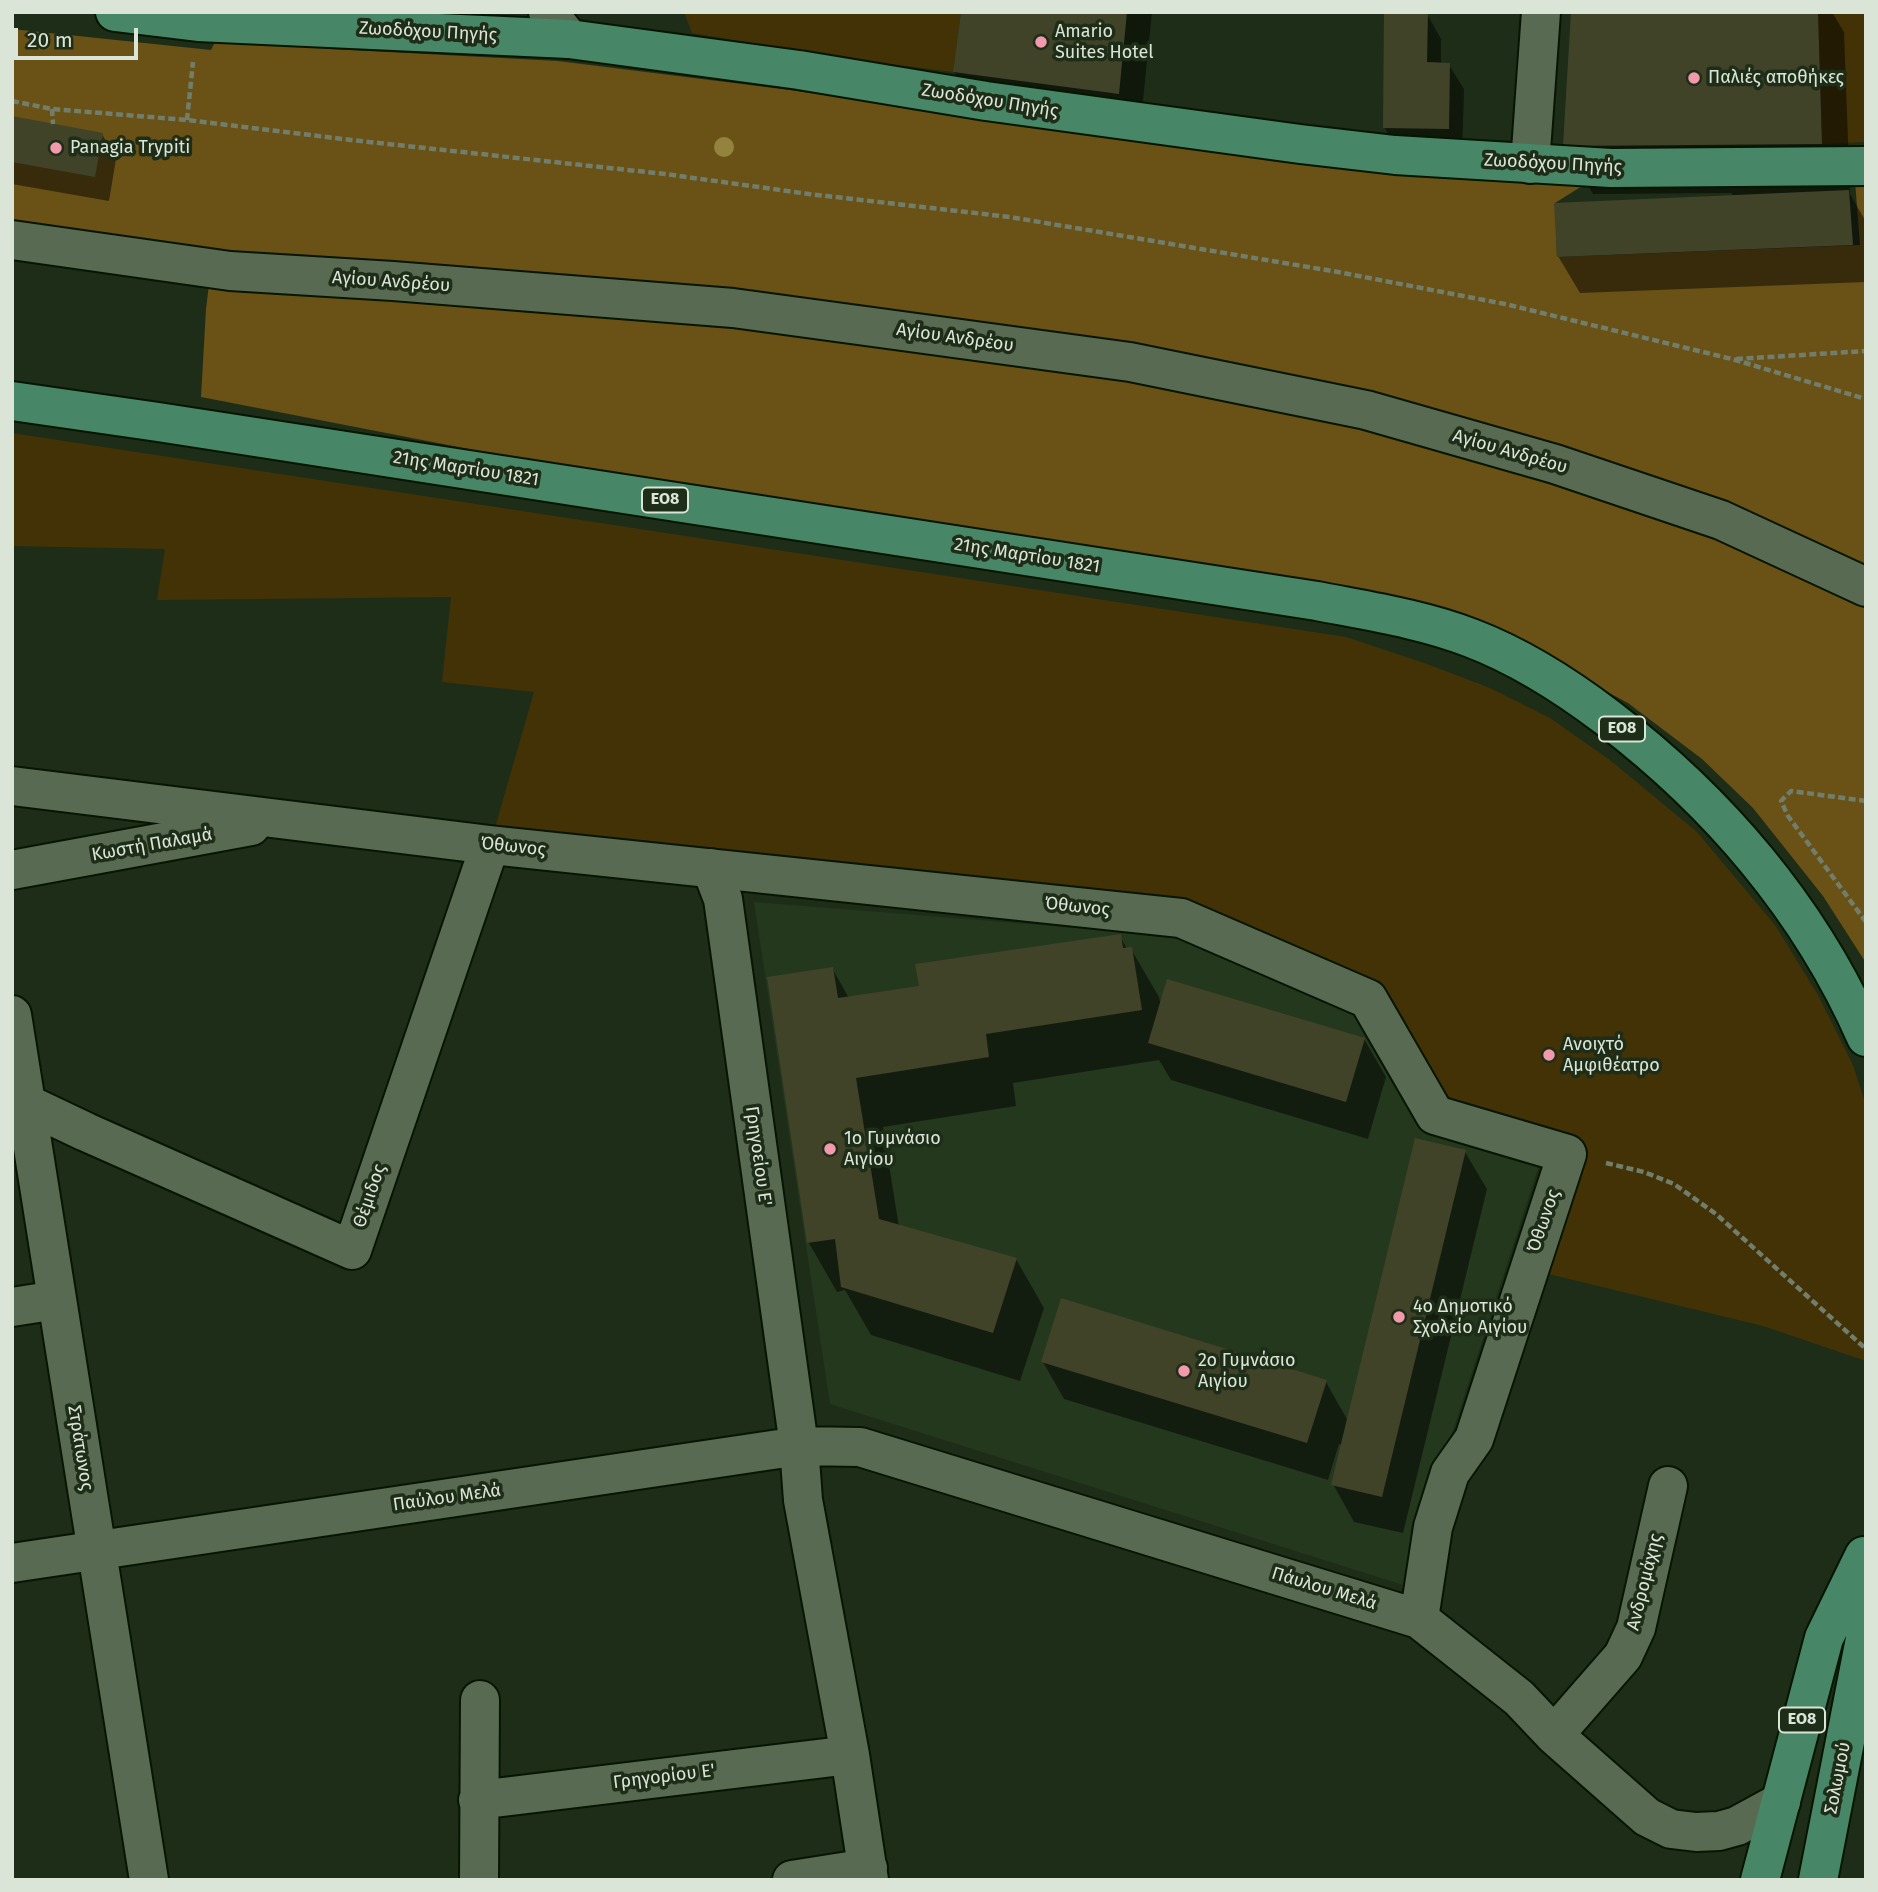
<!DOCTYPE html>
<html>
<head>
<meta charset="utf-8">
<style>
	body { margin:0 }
	#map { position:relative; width:1878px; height:1892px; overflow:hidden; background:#1e2d18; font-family:"Fira Sans",sans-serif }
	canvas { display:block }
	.frame { position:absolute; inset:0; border:14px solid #dbe5d7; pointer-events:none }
	.scale { position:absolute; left:14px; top:28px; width:124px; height:32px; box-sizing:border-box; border:4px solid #dbe5d7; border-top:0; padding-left:9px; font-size:21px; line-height:24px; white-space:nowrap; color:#dbe5d7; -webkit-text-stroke:5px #1e2d18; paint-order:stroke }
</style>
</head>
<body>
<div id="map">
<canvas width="1878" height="1892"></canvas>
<div class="frame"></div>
<div class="scale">20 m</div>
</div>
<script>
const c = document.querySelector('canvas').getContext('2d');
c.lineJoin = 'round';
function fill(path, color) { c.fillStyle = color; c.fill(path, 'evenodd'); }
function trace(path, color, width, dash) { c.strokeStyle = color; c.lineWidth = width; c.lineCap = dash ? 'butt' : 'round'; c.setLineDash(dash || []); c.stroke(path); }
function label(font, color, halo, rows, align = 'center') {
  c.font = font + ' "Fira Sans",sans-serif'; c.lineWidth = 7; c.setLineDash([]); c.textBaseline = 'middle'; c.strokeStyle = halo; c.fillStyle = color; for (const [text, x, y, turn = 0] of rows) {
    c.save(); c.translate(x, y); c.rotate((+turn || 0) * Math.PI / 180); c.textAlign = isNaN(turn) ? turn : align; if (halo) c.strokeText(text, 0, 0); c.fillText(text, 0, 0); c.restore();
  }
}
fill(new Path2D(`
	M 754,902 L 1178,936 L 1355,1015 L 1419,1125 L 1540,1162 L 1403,1585 L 830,1404 Z`), '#24381d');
fill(new Path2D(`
	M 684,12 L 961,12 L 953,72 L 818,55 L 692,33 Z
	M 1818,12 L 1866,12 L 1866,142 L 1822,144 Z
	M 12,433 L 1346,637 L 1427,664 L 1490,688 L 1550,718 L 1610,760 L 1697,832 L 1775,925 L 1818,995 L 1853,1065 L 1866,1105 L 1866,1361 L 1763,1326 L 1528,1269 L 1567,1154 L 1435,1115 L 1368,999 L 1181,918 L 490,845 L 534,692 L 442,682 L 451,597 L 157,600 L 165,549 L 12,546 Z`), '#433206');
fill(new Path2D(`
	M 12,29 L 211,50 L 215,42 L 232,39 L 332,49 L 558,61 L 790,90 L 1171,146 L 1611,168 L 1555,203 L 1557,257 L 1860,245 L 1855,181 L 1866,181 L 1866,963 L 1823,896 L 1753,808 L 1702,759 L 1628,703 L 1501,635 L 1184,588 L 201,397 L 206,309 L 213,251 L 12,230 Z`), '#6a5115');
fill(new Path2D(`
	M 963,12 L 1152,12 L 1140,130 L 976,109 L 954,72 Z
	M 1573,12 L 1832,12 L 1844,32 L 1850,194 L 1866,222 L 1866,282 L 1580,293 L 1558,256 L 1732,196 L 1732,193 L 1593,194 L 1565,145 Z
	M 1427,14 L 1441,39 L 1441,64 L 1449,65 L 1464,89 L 1462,154 L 1399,152 L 1384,127 Z
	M 12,118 L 102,134 L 116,159 L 109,201 L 12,184 Z
	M 1120,936 L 1127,949 L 1131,949 L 1159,997 L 1161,1006 L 1364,1039 L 1386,1077 L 1368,1139 L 1171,1080 L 1159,1060 L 1013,1083 L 1016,1106 L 883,1127 L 899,1227 L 1016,1259 L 1044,1308 L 1020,1381 L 871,1335 L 845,1290 L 837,1292 L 809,1243 L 769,978 L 832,968 L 849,998 L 921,987 Z
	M 1465,1152 L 1487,1189 L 1403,1533 L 1354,1522 L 1333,1484 L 1342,1445 L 1339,1444 L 1328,1480 L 1064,1399 L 1043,1362 L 1326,1382 L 1348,1421 Z`), '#0007');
fill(new Path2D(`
	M 961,12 L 1127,12 L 1119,94 L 953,72 Z
	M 1384,12 L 1428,12 L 1427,62 L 1450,63 L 1449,129 L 1383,128 Z
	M 1571,12 L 1818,12 L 1822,144 L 1563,146 Z
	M 12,116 L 103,133 L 95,177 L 12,162 Z
	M 1849,190 L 1853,245 L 1557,257 L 1554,203 Z
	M 1121,934 L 1123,948 L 1132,947 L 1142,1010 L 986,1034 L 989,1057 L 856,1078 L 879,1219 L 1017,1258 L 993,1333 L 841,1287 L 835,1239 L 807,1243 L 767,977 L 833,967 L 838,998 L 919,986 L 915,964 Z
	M 1167,979 L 1365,1038 L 1346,1102 L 1148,1043 Z
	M 1415,1138 L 1466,1150 L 1382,1497 L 1331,1485 Z
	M 1061,1298 L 1327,1380 L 1307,1443 L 1041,1362 Z`), '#414328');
const minor = new Path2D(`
	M 548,12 L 569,39
	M 1530,164 L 1541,12
	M 12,240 L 230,271 L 393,281 L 733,308 L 1130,362 L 1366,410 L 1555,464 L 1721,520 L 1866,587
	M 12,786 L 490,845 L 1181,918 L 1368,999 L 1435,1115 L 1567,1154 L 1474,1439 L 1450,1473 L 1433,1527 L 1419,1619
	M 711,868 L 723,899 L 799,1446 L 803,1500 L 850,1755 L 869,1880
	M 12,870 L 251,826
	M 12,1015 L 149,1880
	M 27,1104 L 86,1132 L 352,1250 L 490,845
	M 12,1307 L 57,1300
	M 12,1563 L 799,1446 L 860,1447 L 1419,1619 L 1519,1698 L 1554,1735 L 1647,1817 L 1671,1829 L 1696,1832 L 1719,1831 L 1737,1826 L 1781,1802
	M 1554,1735 L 1623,1656 L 1636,1628 L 1668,1486
	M 478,1800 L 850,1755
	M 479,1880 L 480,1700
	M 792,1880 L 868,1868`);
const major = new Path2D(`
	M 115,12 L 198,22 L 569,39 L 799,70 L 986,101 L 1300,144 L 1395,155 L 1611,168 L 1866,166
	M 12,401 L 158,422 L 1317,601 C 1368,611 1422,619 1471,638 C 1521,657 1566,686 1608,718 C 1718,802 1810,909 1866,1037
	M 1760,1880 L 1824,1638 L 1864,1556
	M 1818,1880 L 1865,1639 L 1864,1565`);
trace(minor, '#071503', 42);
trace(major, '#071503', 42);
trace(new Path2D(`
	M 12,101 L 52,109 L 187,120 L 351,140 L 665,174 L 809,194 L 1010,217 L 1338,272 L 1505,304 L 1732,359 L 1866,399
	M 52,109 L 53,124
	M 187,120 L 193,62
	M 1736,359 L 1866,351
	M 1866,801 L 1791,791 L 1781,801 L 1788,816 L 1866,922
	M 1606,1163 L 1644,1172 L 1674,1184 L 1716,1214 L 1866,1349`), '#717e6c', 4.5, [7, 3.5]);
trace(minor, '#586a52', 38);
trace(major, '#478767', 38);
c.fillStyle = '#94823f';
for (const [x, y] of [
	[724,147]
]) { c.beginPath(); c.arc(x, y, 10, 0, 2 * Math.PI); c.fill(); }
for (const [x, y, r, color] of [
	[1041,42,7,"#f29aac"],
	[1694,78,7,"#f29aac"],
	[56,148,7,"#f29aac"],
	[1549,1055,7,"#f29aac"],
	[830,1149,7,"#f29aac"],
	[1399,1317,7,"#f29aac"],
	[1184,1371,7,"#f29aac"]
]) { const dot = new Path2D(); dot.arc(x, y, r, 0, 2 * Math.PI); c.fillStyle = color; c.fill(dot); trace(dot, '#1e2d18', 2.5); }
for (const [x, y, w] of [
	[665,500,46],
	[1622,729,46],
	[1802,1720,46]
]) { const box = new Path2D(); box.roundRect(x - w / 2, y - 12.5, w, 25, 5); c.fillStyle = '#1e2d18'; c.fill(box); trace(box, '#dbe5d7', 2); }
label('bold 16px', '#dbe5d7', null, [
	["ΕΟ8",665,500],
	["ΕΟ8",1622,729],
	["ΕΟ8",1802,1720]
]);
label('18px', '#dbe5d7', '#1e2d18', [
	["Ζωοδόχου Πηγής",428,32,3],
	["Ζωοδόχου Πηγής",990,101,9],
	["Ζωοδόχου Πηγής",1553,164,3],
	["Αγίου Ανδρέου",391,282,4],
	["Αγίου Ανδρέου",955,338,8],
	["Αγίου Ανδρέου",1510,452,16],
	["21ης Μαρτίου 1821",466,469,9],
	["21ης Μαρτίου 1821",1027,556,9],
	["Κωστή Παλαμά",152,845,-10],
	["Όθωνος",513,847,6],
	["Όθωνος",1077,907,6],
	["Γρηγοείου Ε'",758,1156,82],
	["Θέμιδος",370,1196,-71],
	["Όθωνος",1544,1221,-71],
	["Στράτωνος",80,1448,81],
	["Παύλου Μελά",447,1498,-8],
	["Ανδρομάχης",1645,1582,-76],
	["Πάυλου Μελά",1324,1589,17],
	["Γρηγορίου Ε'",664,1777,-7],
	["Σολωμού",1838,1778,-79]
]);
label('18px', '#dbe5d7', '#1e2d18', [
	["Amario",1055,32],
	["Suites Hotel",1055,53],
	["Παλιές αποθήκες",1708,78],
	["Panagia Trypiti",70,148],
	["Aνοιχτό",1563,1045],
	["Aμφιθέατρο",1563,1066],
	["1ο Γυμνάσιο",844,1139],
	["Αιγίου",844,1160],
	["4ο Δημοτικό",1413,1307],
	["Σχολείο Αιγίου",1413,1328],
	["2ο Γυμνάσιο",1198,1361],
	["Αιγίου",1198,1382]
], 'left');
</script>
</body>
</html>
